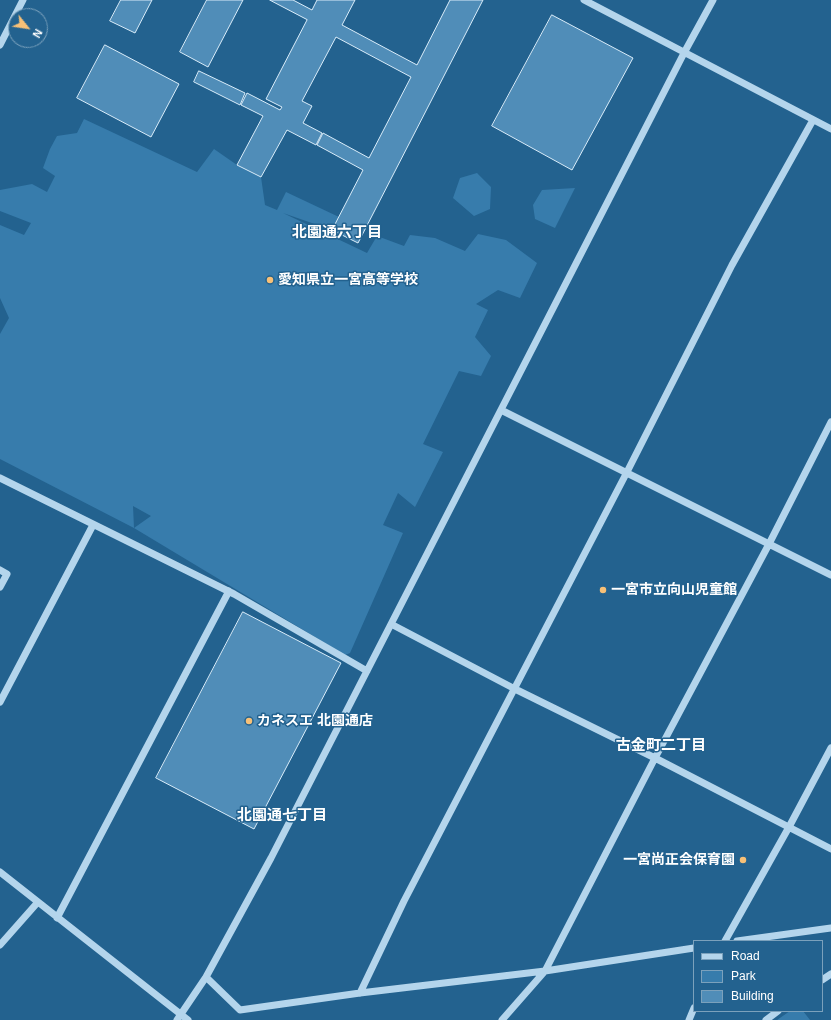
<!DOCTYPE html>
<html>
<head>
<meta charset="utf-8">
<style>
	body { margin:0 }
	#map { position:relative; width:831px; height:1020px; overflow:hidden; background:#23628f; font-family:Arial,sans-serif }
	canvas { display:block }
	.legend { position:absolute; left:693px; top:940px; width:130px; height:72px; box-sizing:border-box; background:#23628f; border:1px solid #7ba1bc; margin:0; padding:5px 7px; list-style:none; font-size:12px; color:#fff }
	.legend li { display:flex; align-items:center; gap:8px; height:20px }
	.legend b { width:20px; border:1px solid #7ba1bc }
	.north { position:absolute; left:8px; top:8px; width:40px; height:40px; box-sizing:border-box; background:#23628f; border:1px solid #7ba1bc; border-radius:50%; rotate:120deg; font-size:11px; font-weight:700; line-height:16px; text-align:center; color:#fff }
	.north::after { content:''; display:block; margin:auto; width:14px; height:18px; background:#f7c077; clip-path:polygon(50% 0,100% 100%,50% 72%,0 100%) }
</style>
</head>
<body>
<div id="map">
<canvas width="831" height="1020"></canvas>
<ul class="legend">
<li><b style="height:5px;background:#b4d5ec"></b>Road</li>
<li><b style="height:11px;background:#377cac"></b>Park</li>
<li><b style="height:11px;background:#508db8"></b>Building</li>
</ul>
<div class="north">N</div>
</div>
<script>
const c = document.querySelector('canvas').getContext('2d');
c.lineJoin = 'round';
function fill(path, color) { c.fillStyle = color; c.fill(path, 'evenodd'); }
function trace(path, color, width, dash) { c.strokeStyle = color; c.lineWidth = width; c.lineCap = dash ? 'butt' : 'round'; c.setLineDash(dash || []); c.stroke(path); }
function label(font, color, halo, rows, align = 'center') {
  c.font = font + ' Arial,"Noto Sans JP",sans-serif'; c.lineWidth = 3; c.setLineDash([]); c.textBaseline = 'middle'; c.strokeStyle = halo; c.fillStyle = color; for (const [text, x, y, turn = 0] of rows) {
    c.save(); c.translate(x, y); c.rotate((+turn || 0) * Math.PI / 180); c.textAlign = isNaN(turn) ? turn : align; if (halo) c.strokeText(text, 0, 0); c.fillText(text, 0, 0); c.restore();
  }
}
fill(new Path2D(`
	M 84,119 L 197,172 L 214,149 L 237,165 L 261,177 L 265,205 L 277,210 L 286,192 L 339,217 L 332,230 L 283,213 L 367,253 L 377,236 L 404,246 L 410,235 L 435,238 L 465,251 L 478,234 L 506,240 L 537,263 L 520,298 L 498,290 L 476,304 L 488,310 L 475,337 L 491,356 L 481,376 L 459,371 L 423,444 L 443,452 L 415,507 L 398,493 L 383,525 L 403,533 L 350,653 L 345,655 L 134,528 L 0,459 L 0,334 L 9,318 L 0,298 L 0,225 L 24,235 L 31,223 L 0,211 L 0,190 L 32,184 L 47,192 L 55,176 L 43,168 L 50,149 L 57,136 L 77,133 ZM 133,506 L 151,516 L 134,528 Z
	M 477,173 L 491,187 L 490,209 L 474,216 L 453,198 L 460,178 Z
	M 575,188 L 555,228 L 535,219 L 533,205 L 542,190 Z
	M 790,1011 L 803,1011 L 810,1020 L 777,1020 Z`), '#377cac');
const building = new Path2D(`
	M 121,0 L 152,0 L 135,33 L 110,21 Z
	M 207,0 L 243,0 L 208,67 L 180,52 Z
	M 270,0 L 293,0 L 312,10 L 317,0 L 355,0 L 342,25 L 417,65 L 450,0 L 483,0 L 358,243 L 332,230 L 363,170 L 317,145 L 323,133 L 369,158 L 411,77 L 336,37 L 302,101 L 312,106 L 303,123 L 322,133 L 316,145 L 287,130 L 261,177 L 237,165 L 263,116 L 241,105 L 247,93 L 280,110 L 282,107 L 266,99 L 307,20 Z
	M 552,15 L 633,58 L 572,170 L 492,126 Z
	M 105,45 L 179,84 L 151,137 L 77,98 Z
	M 199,71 L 245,93 L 240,105 L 194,82 Z
	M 243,612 L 341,663 L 254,829 L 156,778 Z`);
fill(building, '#508db8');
trace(building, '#d9ecf9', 1);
trace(new Path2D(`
	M 584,0 L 831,129
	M 0,45 L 23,0
	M 501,410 L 831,575
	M 0,478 L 234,594 L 367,671
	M 0,570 L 7,574 L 0,587
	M 391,624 L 515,689 L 655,758 L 831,849
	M 0,702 L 93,525
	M 0,872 L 188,1020
	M 57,918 L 229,591
	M 725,941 L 789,827 L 831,748
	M 737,941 L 831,928
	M 0,945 L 38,902
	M 206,977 L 240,1010 L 360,993 L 545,971 L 694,948
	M 822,980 L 831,974
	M 360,993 L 404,901 L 627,472 L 732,265 L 813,120
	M 177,1020 L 206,977 L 271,858 L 684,53 L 713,0
	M 502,1020 L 545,971 L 655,758 L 769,544 L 831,422
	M 689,1020 L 694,1008
	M 766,1020 L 778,1011`), '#b4d5ec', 7);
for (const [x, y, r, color] of [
	[270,280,4,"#f7c077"],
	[603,590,4,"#f7c077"],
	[249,721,4,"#f7c077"],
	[743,860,4,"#f7c077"]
]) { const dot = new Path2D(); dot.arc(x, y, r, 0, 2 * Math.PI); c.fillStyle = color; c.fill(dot); trace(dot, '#23628f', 1.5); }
label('bold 14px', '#fff', '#23628f', [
	["愛知県立一宮高等学校",278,280],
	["一宮市立向山児童館",611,590],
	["カネスエ 北園通店",257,721],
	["一宮尚正会保育園",735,860,"right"]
], 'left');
label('bold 15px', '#fff', '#23628f', [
	["北園通六丁目",337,233],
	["古金町二丁目",661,746],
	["北園通七丁目",282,816]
]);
</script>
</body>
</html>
